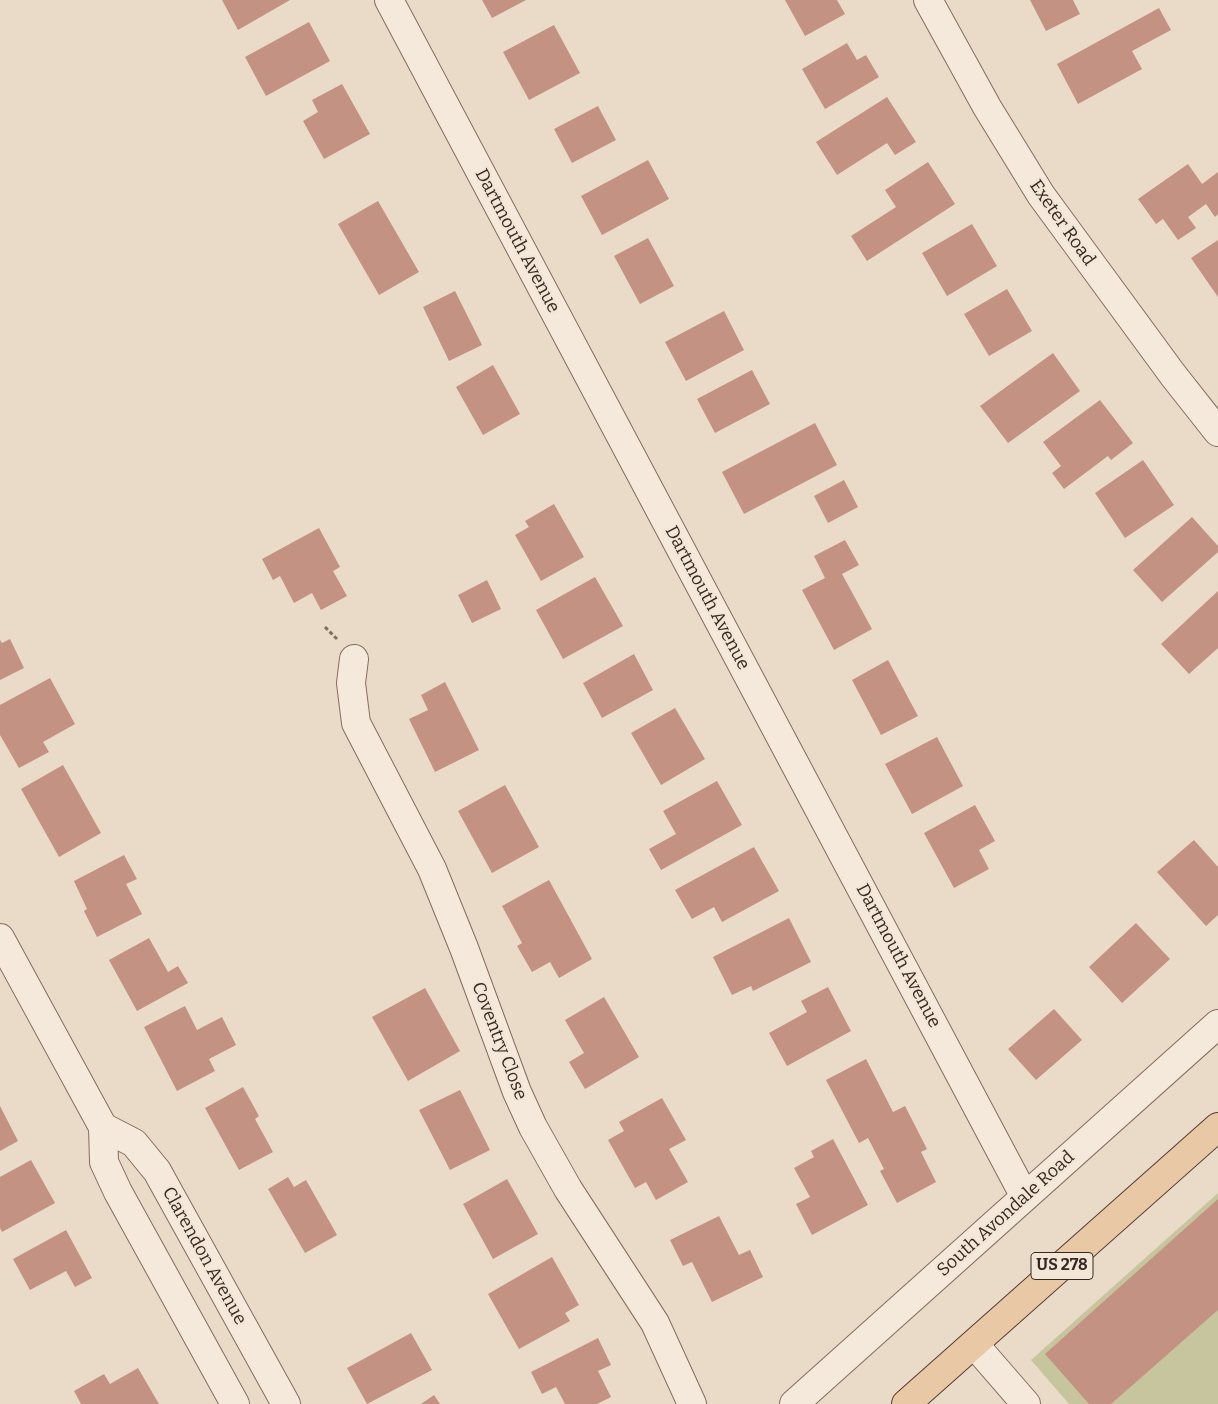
<!DOCTYPE html>
<html>
<head>
<meta charset="utf-8">
<style>
	body { margin:0 }
	canvas { display:block; background:#eadac8 }
</style>
</head>
<body>
<canvas width="1218" height="1404"></canvas>
<script>
const c = document.querySelector('canvas').getContext('2d');
c.lineJoin = 'round';
function fill(path, color) { c.fillStyle = color; c.fill(path, 'evenodd'); }
function trace(path, color, width, dash) { c.strokeStyle = color; c.lineWidth = width; c.lineCap = dash ? 'butt' : 'round'; c.setLineDash(dash || []); c.stroke(path); }
function label(font, color, halo, rows, align = 'center') {
  c.font = font + ' Bitter,serif'; c.lineWidth = 4.5; c.setLineDash([]); c.textBaseline = 'middle'; c.strokeStyle = halo; c.fillStyle = color; for (const [text, x, y, turn = 0] of rows) {
    c.save(); c.translate(x, y); c.rotate((+turn || 0) * Math.PI / 180); c.textAlign = isNaN(turn) ? turn : align; if (halo) c.strokeText(text, 0, 0); c.fillText(text, 0, 0); c.restore();
  }
}
fill(new Path2D(`
	M 1218,1193 L 1218,1404 L 1069,1404 L 1031,1360 Z`), '#c7c59d');
fill(new Path2D(`
	M 222,0 L 290,0 L 238,30 Z
	M 482,0 L 526,0 L 492,18 Z
	M 785,0 L 837,0 L 845,14 L 805,36 Z
	M 1030,0 L 1073,0 L 1080,14 L 1046,31 Z
	M 1159,8 L 1171,30 L 1132,51 L 1142,69 L 1078,104 L 1057,64 Z
	M 309,22 L 330,61 L 266,96 L 245,57 Z
	M 554,25 L 580,73 L 529,100 L 503,52 Z
	M 847,43 L 857,60 L 866,55 L 879,77 L 825,109 L 802,69 Z
	M 342,84 L 370,134 L 324,159 L 303,121 L 318,112 L 312,100 Z
	M 887,97 L 916,142 L 895,155 L 887,143 L 837,175 L 816,142 Z
	M 598,106 L 616,140 L 572,163 L 554,129 Z
	M 648,160 L 669,199 L 602,235 L 581,196 Z
	M 928,162 L 955,204 L 867,261 L 851,236 L 896,207 L 885,190 Z
	M 1188,164 L 1202,184 L 1218,172 L 1218,214 L 1215,217 L 1206,204 L 1188,217 L 1196,228 L 1178,240 L 1163,219 L 1156,224 L 1138,199 Z
	M 378,201 L 419,272 L 379,295 L 338,224 Z
	M 972,224 L 997,266 L 947,296 L 922,253 Z
	M 648,238 L 674,286 L 640,304 L 614,256 Z
	M 1218,240 L 1218,297 L 1191,258 Z
	M 1007,289 L 1032,331 L 989,356 L 964,314 Z
	M 455,291 L 482,345 L 449,361 L 423,307 Z
	M 724,311 L 744,350 L 686,381 L 665,342 Z
	M 1053,353 L 1080,391 L 1008,443 L 980,406 Z
	M 493,365 L 520,414 L 483,435 L 456,387 Z
	M 752,370 L 770,404 L 715,433 L 697,399 Z
	M 1100,400 L 1133,443 L 1111,460 L 1108,456 L 1064,489 L 1052,473 L 1061,466 L 1043,442 Z
	M 815,423 L 837,465 L 744,514 L 722,472 Z
	M 1143,460 L 1174,505 L 1125,538 L 1095,493 Z
	M 844,480 L 858,507 L 828,523 L 814,496 Z
	M 554,504 L 584,557 L 541,581 L 515,535 L 529,527 L 525,521 Z
	M 1192,517 L 1218,546 L 1218,552 L 1162,602 L 1133,570 Z
	M 319,528 L 340,567 L 333,571 L 347,596 L 321,610 L 312,593 L 294,603 L 280,576 L 273,580 L 262,559 Z
	M 845,540 L 859,565 L 842,574 L 872,629 L 834,650 L 802,590 L 825,578 L 814,556 Z
	M 595,577 L 623,626 L 563,659 L 536,610 Z
	M 487,580 L 501,609 L 472,623 L 458,595 Z
	M 1218,591 L 1218,648 L 1189,674 L 1161,644 Z
	M 10,639 L 24,668 L 0,680 L 0,640 L 2,643 Z
	M 634,654 L 653,690 L 602,718 L 583,683 Z
	M 888,660 L 918,716 L 881,735 L 852,680 Z
	M 50,678 L 75,724 L 43,742 L 49,752 L 19,768 L 0,735 L 0,705 Z
	M 445,682 L 479,750 L 435,772 L 409,719 L 428,710 L 421,695 Z
	M 675,708 L 705,759 L 661,785 L 631,733 Z
	M 937,737 L 963,786 L 912,814 L 885,764 Z
	M 63,765 L 101,833 L 59,857 L 21,789 Z
	M 717,781 L 742,825 L 661,870 L 649,849 L 676,834 L 663,811 Z
	M 505,785 L 539,847 L 492,873 L 458,811 Z
	M 975,805 L 995,841 L 979,850 L 989,869 L 954,888 L 924,833 Z
	M 1194,840 L 1218,867 L 1218,915 L 1206,926 L 1157,872 Z
	M 754,847 L 779,891 L 722,922 L 714,907 L 692,919 L 675,890 Z
	M 124,855 L 137,879 L 126,884 L 142,914 L 97,937 L 84,911 L 87,909 L 74,881 Z
	M 549,880 L 592,959 L 559,978 L 550,962 L 532,972 L 517,946 L 522,943 L 502,906 Z
	M 789,918 L 811,962 L 753,991 L 751,986 L 732,995 L 713,957 Z
	M 1136,923 L 1170,959 L 1122,1003 L 1089,967 Z
	M 149,938 L 168,972 L 178,966 L 188,983 L 137,1011 L 109,960 Z
	M 828,987 L 851,1031 L 787,1066 L 769,1033 L 807,1012 L 801,1001 Z
	M 425,988 L 460,1051 L 408,1081 L 372,1017 Z
	M 604,997 L 639,1057 L 585,1089 L 569,1062 L 584,1053 L 565,1020 Z
	M 185,1006 L 197,1030 L 222,1017 L 236,1045 L 209,1059 L 215,1071 L 177,1091 L 144,1027 Z
	M 1054,1009 L 1082,1040 L 1036,1080 L 1008,1049 Z
	M 866,1059 L 893,1112 L 905,1106 L 927,1149 L 921,1152 L 936,1182 L 897,1203 L 880,1171 L 884,1169 L 868,1138 L 859,1143 L 826,1080 Z
	M 243,1087 L 259,1116 L 255,1119 L 273,1152 L 239,1170 L 205,1108 Z
	M 460,1090 L 490,1150 L 450,1170 L 419,1110 Z
	M 662,1098 L 686,1140 L 669,1149 L 688,1182 L 656,1200 L 646,1182 L 635,1188 L 608,1140 L 624,1131 L 619,1122 Z
	M 0,1106 L 18,1141 L 0,1151 Z
	M 833,1139 L 868,1205 L 812,1235 L 796,1204 L 810,1197 L 794,1168 L 814,1157 L 811,1151 Z
	M 31,1160 L 55,1203 L 2,1232 L 0,1228 L 0,1177 Z
	M 288,1177 L 294,1187 L 306,1180 L 337,1235 L 305,1253 L 268,1189 Z
	M 507,1179 L 538,1234 L 493,1259 L 463,1204 Z
	M 1218,1199 L 1218,1310 L 1111,1404 L 1089,1404 L 1045,1354 Z
	M 719,1216 L 739,1255 L 750,1250 L 763,1277 L 712,1302 L 692,1262 L 683,1266 L 670,1240 Z
	M 66,1230 L 92,1278 L 75,1287 L 66,1271 L 30,1290 L 13,1259 Z
	M 552,1257 L 579,1305 L 565,1313 L 570,1321 L 519,1349 L 488,1294 Z
	M 411,1333 L 432,1370 L 367,1404 L 347,1368 Z
	M 598,1338 L 611,1365 L 598,1371 L 611,1397 L 597,1404 L 565,1404 L 556,1387 L 542,1394 L 531,1372 Z
	M 138,1368 L 159,1404 L 81,1404 L 74,1391 L 104,1374 L 110,1384 Z
	M 434,1395 L 440,1404 L 421,1404 Z`), '#c49282');
const minor = new Path2D(`
	M 389,0 L 1025,1197
	M 928,0 L 987,107 L 1041,195 L 1173,375 L 1218,432
	M 354,659 L 351,683 L 356,723 L 432,869 L 464,948 L 517,1092 L 533,1127 L 568,1189 L 655,1323 L 692,1404
	M 0,938 L 103,1127 L 104,1162 L 118,1192 L 235,1404
	M 103,1127 L 134,1143 L 157,1171 L 286,1404
	M 974,1344 L 1026,1404
	M 794,1404 L 1218,1024`);
const major = new Path2D(`
	M 906,1404 L 1218,1127`);
trace(minor, '#846c5f', 30);
trace(major, '#533c33', 30);
trace(new Path2D(`
	M 325,627 L 337,639`), '#846c5f', 3, [4, 2.5]);
trace(minor, '#f5e9db', 28);
trace(major, '#e9c8a5', 28);
for (const [x, y, w] of [
	[1062,1266,62]
]) { const box = new Path2D(); box.roundRect(x - w / 2, y - 13.5, w, 27, 4); c.fillStyle = '#f2e6d7'; c.fill(box); trace(box, '#362821', 1); }
label('bold 16px', '#362821', null, [
	["US 278",1062,1266]
]);
label('18px', '#362821', '#f2e6d7', [
	["Exeter Road",1062,223,55],
	["Dartmouth Avenue",517,241,62],
	["Dartmouth Avenue",707,598,62],
	["Dartmouth Avenue",898,956,62],
	["Coventry Close",499,1041,69],
	["South Avondale Road",1006,1214,-42],
	["Clarendon Avenue",204,1256,61]
]);
</script>
</body>
</html>
